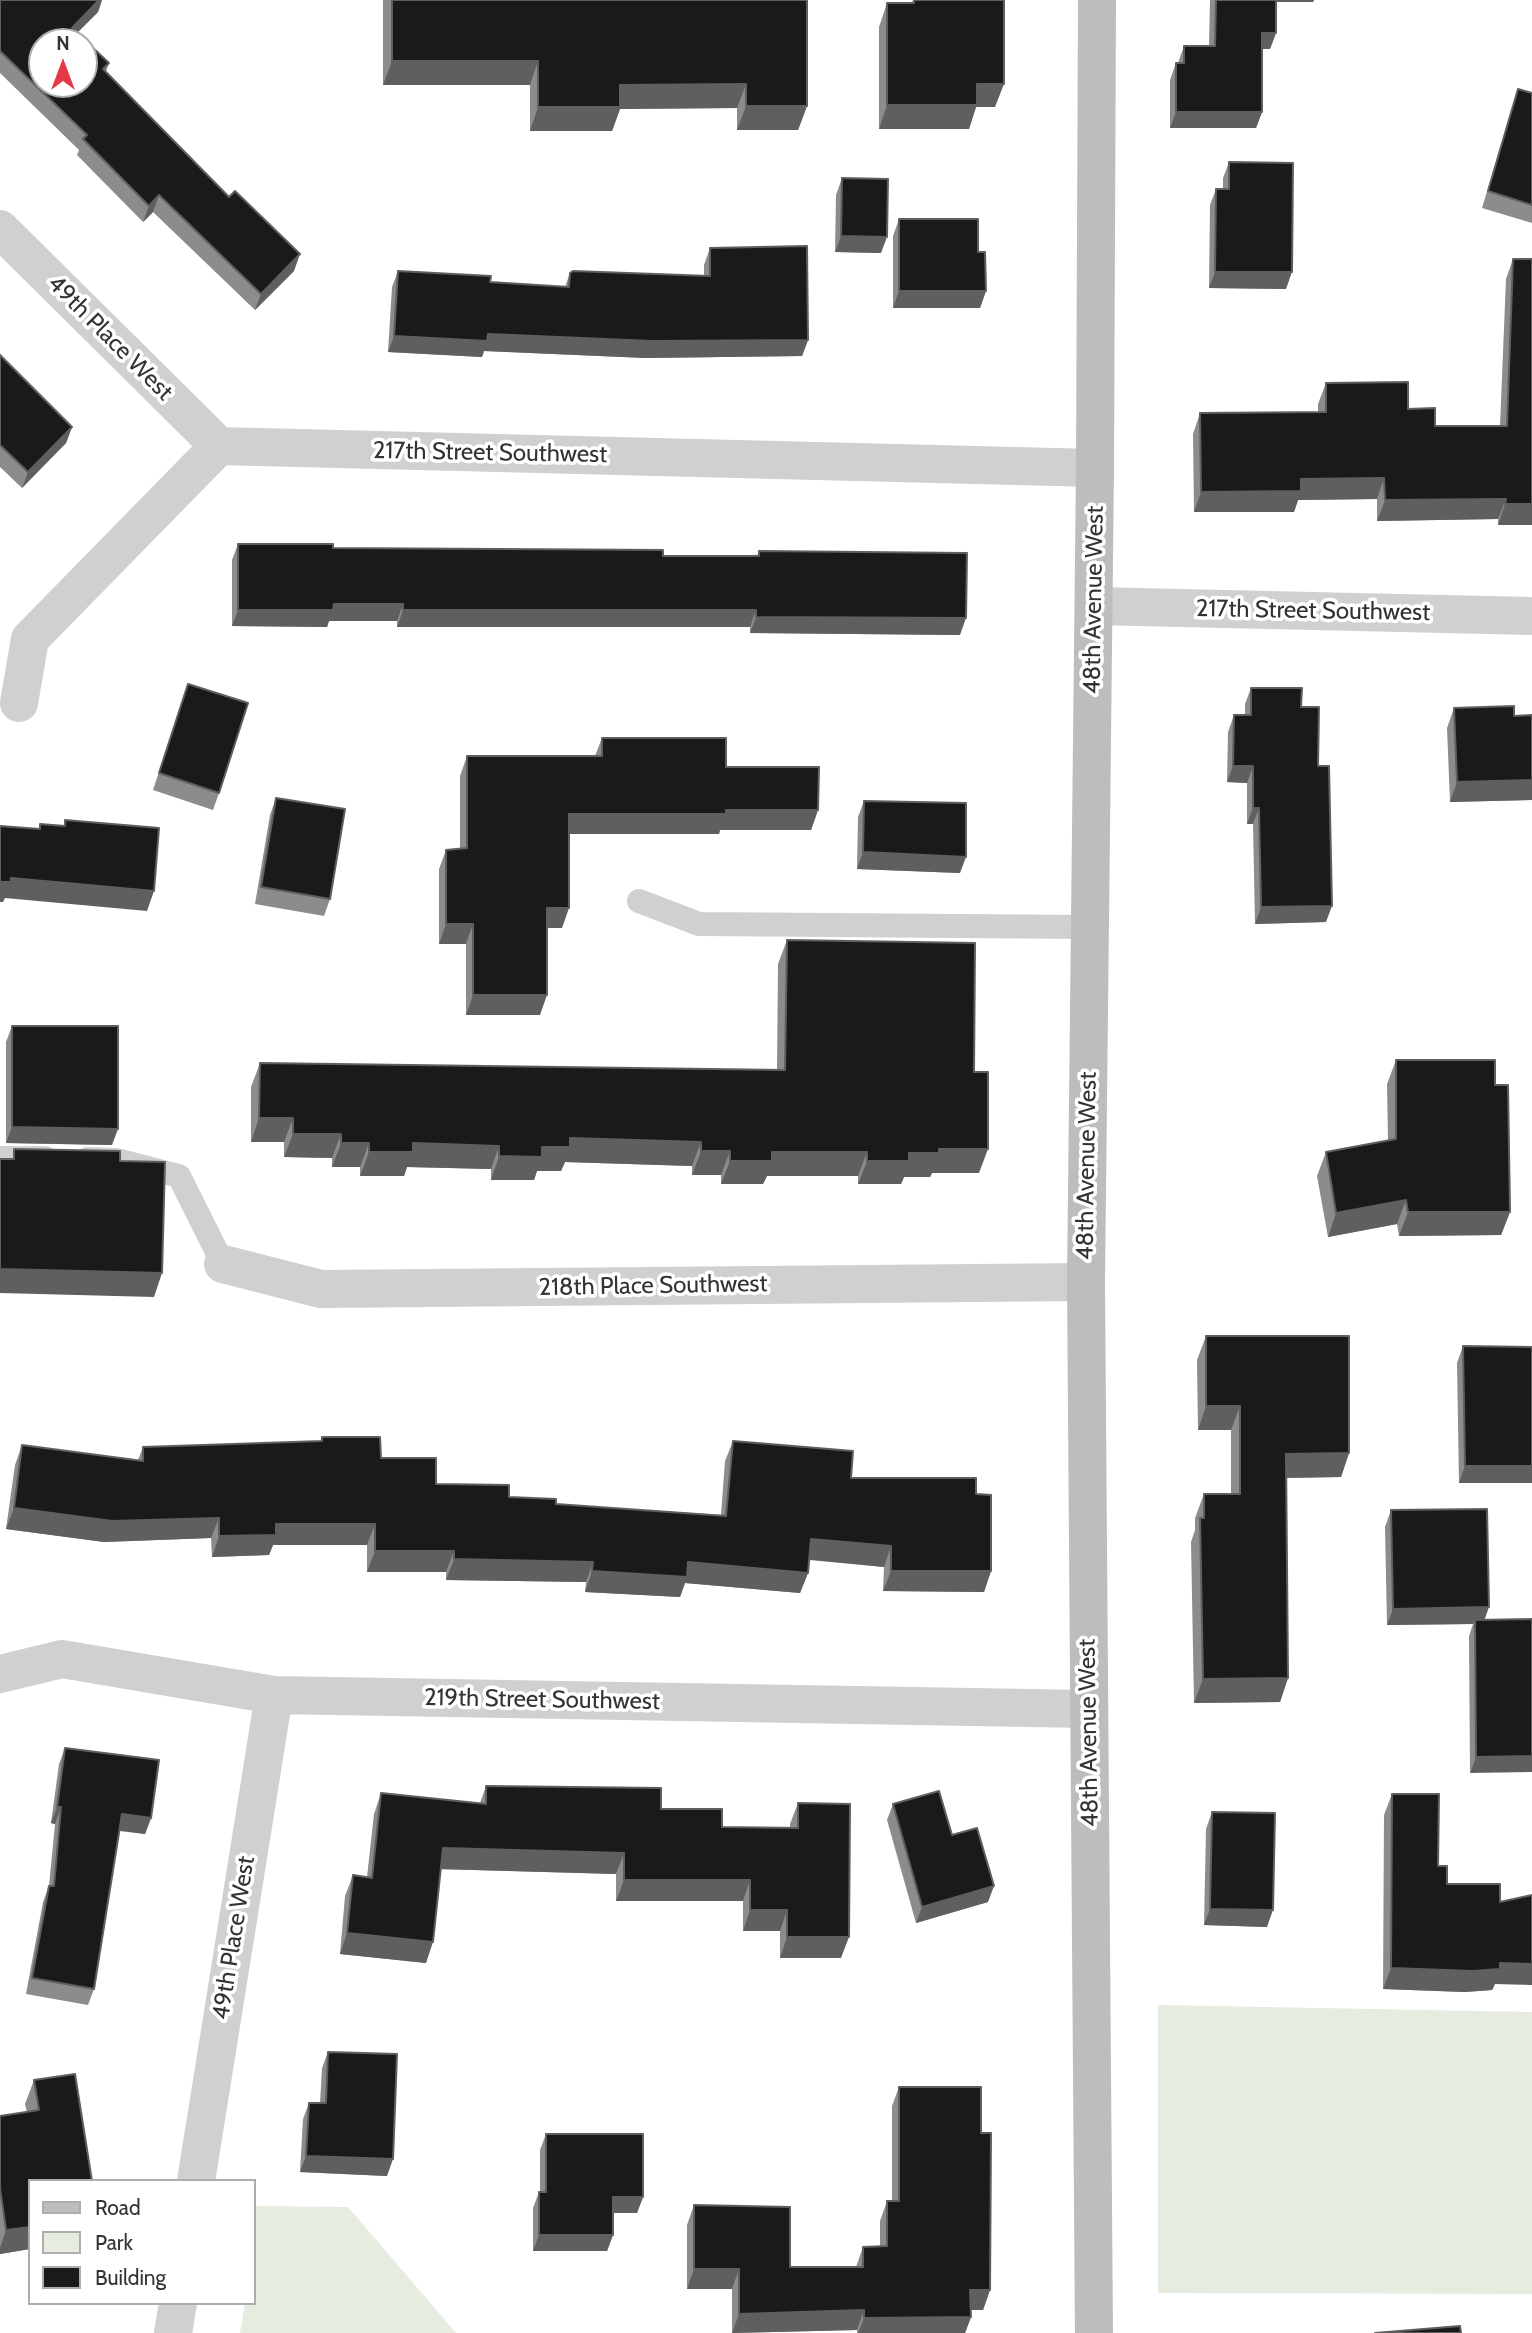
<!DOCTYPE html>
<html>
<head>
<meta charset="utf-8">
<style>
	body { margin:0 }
	#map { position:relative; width:1532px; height:2333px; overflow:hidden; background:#fff; font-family:Cabin,sans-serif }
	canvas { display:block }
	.legend { position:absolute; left:28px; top:2179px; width:228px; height:126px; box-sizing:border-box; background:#fff; border:2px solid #adadad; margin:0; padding:9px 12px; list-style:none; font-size:21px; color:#333 }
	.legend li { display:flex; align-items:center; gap:14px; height:35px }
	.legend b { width:35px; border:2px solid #adadad }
	.north { position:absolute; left:28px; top:28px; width:70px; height:70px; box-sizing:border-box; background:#fff; border:2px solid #adadad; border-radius:50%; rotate:0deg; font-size:19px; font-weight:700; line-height:28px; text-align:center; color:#333 }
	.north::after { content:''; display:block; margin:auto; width:24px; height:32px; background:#e63946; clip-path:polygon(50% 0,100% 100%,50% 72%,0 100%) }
</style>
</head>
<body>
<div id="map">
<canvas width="1532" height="2333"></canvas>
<ul class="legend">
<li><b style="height:9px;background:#bdbdbd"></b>Road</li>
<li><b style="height:19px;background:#e6ecdf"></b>Park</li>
<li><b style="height:19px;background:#1a1a1a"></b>Building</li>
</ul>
<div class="north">N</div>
</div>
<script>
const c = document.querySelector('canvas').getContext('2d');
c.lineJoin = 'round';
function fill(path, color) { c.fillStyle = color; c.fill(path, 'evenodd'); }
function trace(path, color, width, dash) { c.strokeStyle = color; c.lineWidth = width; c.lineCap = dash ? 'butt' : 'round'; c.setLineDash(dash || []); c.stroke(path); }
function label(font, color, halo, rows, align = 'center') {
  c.font = font + ' Cabin,sans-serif'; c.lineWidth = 7; c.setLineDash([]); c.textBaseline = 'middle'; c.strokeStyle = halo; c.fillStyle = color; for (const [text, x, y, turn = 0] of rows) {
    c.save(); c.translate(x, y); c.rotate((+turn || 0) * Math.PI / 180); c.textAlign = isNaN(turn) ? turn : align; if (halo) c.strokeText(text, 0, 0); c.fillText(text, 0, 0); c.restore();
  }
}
fill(new Path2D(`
	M 1158,2005 L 1532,2012 L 1532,2294 L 1158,2293 Z
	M 256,2206 L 348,2207 L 456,2333 L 240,2333 L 245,2303 L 254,2303 Z`), '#e6ecdf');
trace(new Path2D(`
	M 639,901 L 699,924 L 1090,927
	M 0,1158 L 45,1158
	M 88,1159 L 117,1160 L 179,1176 L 223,1264`), '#d0d0d0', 24);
trace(new Path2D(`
	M 0,229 L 219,446
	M 1094,606 L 1532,616
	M 19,703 L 30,639 L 219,446 L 1095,468
	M 223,1264 L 321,1289 L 1086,1282
	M 0,1674 L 62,1659 L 274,1695 L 1088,1709
	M 196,2181 L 274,1695
	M 173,2333 L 178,2303`), '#d0d0d0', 38);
trace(new Path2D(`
	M 1094,2333 L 1086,1282 L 1095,468 L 1097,0`), '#bdbdbd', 38);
fill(new Path2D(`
	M 0,0 L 102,0 L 98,12 L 77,33 L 109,63 L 106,72 L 294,271 L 255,310 L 153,212 L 143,222 L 77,155 L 79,150 L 0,73 Z
	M 383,0 L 807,0 L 807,106 L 798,130 L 737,130 L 737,108 L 620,109 L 612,131 L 530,131 L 530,85 L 383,85 Z
	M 913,0 L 1004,0 L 995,107 L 976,107 L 969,129 L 879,129 L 879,27 L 887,3 L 912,3 Z
	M 1210,0 L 1314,0 L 1313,2 L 1276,2 L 1276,33 L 1270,49 L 1262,49 L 1262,112 L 1256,128 L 1170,128 L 1170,80 L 1176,63 L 1178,63 L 1184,46 L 1209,46 Z
	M 1518,89 L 1532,93 L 1532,223 L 1482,208 Z
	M 1229,162 L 1286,289 L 1209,288 L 1210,205 L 1216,189 L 1223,189 L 1223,178 Z
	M 842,178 L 881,253 L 835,252 L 836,195 Z
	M 899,219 L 978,252 L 986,291 L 980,308 L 893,308 L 893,236 Z
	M 710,248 L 808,340 L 802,356 L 646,358 L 484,351 L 482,357 L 388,352 L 392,287 L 398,271 L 490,282 L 565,287 L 570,273 L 704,276 L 704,265 Z
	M 1513,259 L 1532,525 L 1498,525 L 1498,519 L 1377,521 L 1377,499 L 1298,500 L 1294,512 L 1194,512 L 1193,434 L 1200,413 L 1318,412 L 1318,404 L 1326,383 L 1408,409 L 1435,426 L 1500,426 L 1506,279 Z
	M 0,355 L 72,427 L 66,443 L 22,488 L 0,467 Z
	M 238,544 L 333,548 L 663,556 L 757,556 L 759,551 L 960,635 L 750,633 L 750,627 L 397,627 L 397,621 L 329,621 L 327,627 L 232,626 L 232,560 Z
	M 188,684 L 219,793 L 213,810 L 153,790 Z
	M 1251,688 L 1301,707 L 1318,766 L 1326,922 L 1255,924 L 1253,824 L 1247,824 L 1247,783 L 1227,782 L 1228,732 L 1234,715 L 1245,715 L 1245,704 Z
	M 1454,708 L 1514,716 L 1532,715 L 1532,800 L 1450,802 L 1447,728 Z
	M 602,738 L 726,767 L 818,810 L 811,830 L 720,830 L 719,834 L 569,834 L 562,928 L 547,928 L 540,1015 L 466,1015 L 466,944 L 439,944 L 439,869 L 446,850 L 460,849 L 460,776 L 467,756 L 595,756 Z
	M 276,798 L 330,899 L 324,916 L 255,904 L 270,815 Z
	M 864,801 L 960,873 L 857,869 L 858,817 Z
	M 787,940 L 974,1072 L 979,1173 L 932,1173 L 930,1177 L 904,1177 L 901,1184 L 858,1184 L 858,1176 L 767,1176 L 763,1184 L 721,1184 L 721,1175 L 692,1175 L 692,1166 L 565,1162 L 561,1171 L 537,1171 L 534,1180 L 491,1180 L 491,1169 L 407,1167 L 404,1176 L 360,1176 L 360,1167 L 332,1167 L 332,1158 L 284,1157 L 284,1142 L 251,1142 L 251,1087 L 260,1063 L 777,1070 L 778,964 Z
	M 12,1026 L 112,1145 L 6,1143 L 6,1042 Z
	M 1396,1060 L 1495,1085 L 1510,1212 L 1501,1235 L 1399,1236 L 1397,1224 L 1328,1237 L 1317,1176 L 1326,1152 L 1388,1141 L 1387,1084 Z
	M 1206,1336 L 1349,1453 L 1341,1477 L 1286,1478 L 1288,1678 L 1280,1702 L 1194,1703 L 1191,1542 L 1195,1530 L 1195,1518 L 1204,1494 L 1231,1494 L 1231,1430 L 1198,1430 L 1197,1360 Z
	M 1463,1346 L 1532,1483 L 1459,1483 L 1457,1363 Z
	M 322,1437 L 381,1458 L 436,1484 L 509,1497 L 556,1504 L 721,1515 L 725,1461 L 733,1441 L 851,1478 L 976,1494 L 991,1571 L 984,1592 L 883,1591 L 884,1567 L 809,1560 L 808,1573 L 800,1593 L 685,1583 L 680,1597 L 585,1592 L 586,1582 L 446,1580 L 446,1572 L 367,1572 L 367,1545 L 273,1545 L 269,1555 L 212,1557 L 211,1538 L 104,1542 L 6,1529 L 15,1465 L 22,1445 L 138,1460 L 143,1447 L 320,1441 Z
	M 1391,1510 L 1485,1620 L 1532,1619 L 1470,1773 L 1469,1636 L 1473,1624 L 1387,1625 L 1385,1527 Z
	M 65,1748 L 151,1818 L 145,1834 L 119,1831 L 94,1989 L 88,2005 L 26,1994 L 43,1902 L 49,1886 L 55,1824 L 51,1823 L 59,1764 Z
	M 486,1786 L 661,1809 L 722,1827 L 790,1828 L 790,1824 L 798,1803 L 841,1958 L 780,1958 L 780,1931 L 743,1931 L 743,1901 L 616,1901 L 616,1874 L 441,1869 L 426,1963 L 340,1954 L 345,1896 L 353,1875 L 367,1877 L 374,1814 L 381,1793 L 480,1803 Z
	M 1392,1794 L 1438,1866 L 1447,1884 L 1500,1902 L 1495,1984 L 1492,1990 L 1465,1992 L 1383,1989 L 1384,1815 Z
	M 893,1804 L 952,1835 L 988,1902 L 916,1923 L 887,1820 Z
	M 1212,1812 L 1267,1927 L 1204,1925 L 1206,1829 Z
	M 328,2052 L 387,2176 L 300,2172 L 303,2119 L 309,2103 L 320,2103 L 322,2068 Z
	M 75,2074 L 30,2181 L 30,2249 L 0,2254 L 0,2116 L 27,2112 L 25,2104 L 34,2080 Z
	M 899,2087 L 981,2133 L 990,2290 L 983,2310 L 971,2310 L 971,2317 L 965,2333 L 857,2333 L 857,2330 L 732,2333 L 732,2289 L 687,2289 L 687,2225 L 694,2205 L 790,2267 L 856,2267 L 863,2247 L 880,2246 L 880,2221 L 887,2201 L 892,2201 L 892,2106 Z
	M 546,2134 L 643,2197 L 637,2213 L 613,2213 L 613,2235 L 607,2251 L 533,2251 L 533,2208 L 539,2192 L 540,2192 L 540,2150 Z`), '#8c8c8c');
fill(new Path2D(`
	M 99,0 L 102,0 L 98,12 L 68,42 L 72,28 Z
	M 1270,0 L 1314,0 L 1313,2 L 1270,2 Z
	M 1262,33 L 1276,33 L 1270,49 L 1256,49 Z
	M 392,61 L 538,61 L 530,85 L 383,85 Z
	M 746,84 L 737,108 L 620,109 L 612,131 L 530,131 L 538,107 L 620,85 Z
	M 977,84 L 1004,84 L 995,107 L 976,107 L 969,129 L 879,129 L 887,105 Z
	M 746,106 L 807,106 L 798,130 L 737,130 Z
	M 1176,112 L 1262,112 L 1256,128 L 1170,128 Z
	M 159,195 L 153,212 L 143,222 L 149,206 Z
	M 841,236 L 887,237 L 881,253 L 835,252 Z
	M 300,254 L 294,271 L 255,310 L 261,294 Z
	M 1215,272 L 1292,272 L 1286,289 L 1209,288 Z
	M 899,291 L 986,291 L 980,308 L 893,308 Z
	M 488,334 L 808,340 L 802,356 L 646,358 L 484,351 L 482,357 L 388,352 L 394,336 Z
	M 72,427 L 66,443 L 22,488 L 28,472 Z
	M 1384,478 L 1377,499 L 1298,500 L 1294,512 L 1194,512 L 1201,492 L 1301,479 Z
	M 1506,499 L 1498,519 L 1377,521 L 1385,500 Z
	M 1505,504 L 1532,504 L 1532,525 L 1498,525 Z
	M 334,604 L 403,604 L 397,621 L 329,621 L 327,627 L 232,626 L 238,610 Z
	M 403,610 L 756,610 L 750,627 L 397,627 Z
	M 756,617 L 966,618 L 960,635 L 750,633 Z
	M 1233,766 L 1253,766 L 1247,783 L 1227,782 Z
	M 1532,780 L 1532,800 L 1450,802 L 1457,782 Z
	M 1253,808 L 1259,808 L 1253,824 L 1247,824 Z
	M 726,810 L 818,810 L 811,830 L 720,830 L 719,834 L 562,834 L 569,814 Z
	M 863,852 L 966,857 L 960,873 L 857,869 Z
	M 11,878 L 154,891 L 147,911 L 5,898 L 3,902 L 0,902 L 0,882 Z
	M 1332,906 L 1326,922 L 1255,924 L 1261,907 Z
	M 547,908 L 569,908 L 562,928 L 540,928 Z
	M 446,924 L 473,924 L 466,944 L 439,944 Z
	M 473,995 L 547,995 L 540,1015 L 466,1015 Z
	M 259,1118 L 293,1118 L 284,1142 L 251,1142 Z
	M 12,1127 L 118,1129 L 112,1145 L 6,1143 Z
	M 293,1134 L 341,1134 L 332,1158 L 284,1157 Z
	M 570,1138 L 701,1142 L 692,1166 L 565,1162 L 561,1171 L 537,1171 L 534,1180 L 491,1180 L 499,1156 L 542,1147 Z
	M 341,1143 L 369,1143 L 360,1167 L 332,1167 Z
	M 413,1143 L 499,1146 L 491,1169 L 407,1167 L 404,1176 L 360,1176 L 369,1152 Z
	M 939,1149 L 988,1149 L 979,1173 L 932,1173 L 930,1177 L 904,1177 L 901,1184 L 858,1184 L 867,1161 L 909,1153 Z
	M 701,1151 L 730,1151 L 721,1175 L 692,1175 Z
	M 772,1152 L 867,1152 L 858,1176 L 767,1176 L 763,1184 L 721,1184 L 730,1161 Z
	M 1406,1200 L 1397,1224 L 1328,1237 L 1336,1213 Z
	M 1408,1212 L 1510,1212 L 1501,1235 L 1399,1236 Z
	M 0,1269 L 162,1273 L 154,1297 L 0,1293 Z
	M 1206,1406 L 1240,1406 L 1231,1430 L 1198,1430 Z
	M 1349,1453 L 1341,1477 L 1278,1478 L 1286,1454 Z
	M 1465,1466 L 1532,1466 L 1532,1483 L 1459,1483 Z
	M 14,1508 L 219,1518 L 211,1538 L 104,1542 L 6,1529 Z
	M 276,1524 L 375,1524 L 367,1545 L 273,1545 L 269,1555 L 212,1557 L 219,1536 Z
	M 811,1539 L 891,1546 L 884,1567 L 804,1559 Z
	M 375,1551 L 454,1551 L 446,1572 L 367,1572 Z
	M 454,1559 L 593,1562 L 586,1582 L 446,1580 Z
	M 688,1562 L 808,1573 L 800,1593 L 685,1583 L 680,1597 L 585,1592 L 592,1571 Z
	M 891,1571 L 991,1571 L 984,1592 L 883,1591 Z
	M 1489,1607 L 1483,1624 L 1475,1620 L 1473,1624 L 1387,1625 L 1393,1609 Z
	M 1288,1678 L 1280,1702 L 1194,1703 L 1203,1679 Z
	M 1532,1756 L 1532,1772 L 1470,1773 L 1476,1757 Z
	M 57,1807 L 61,1807 L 55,1824 L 51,1823 Z
	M 122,1814 L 151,1818 L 145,1834 L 116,1830 Z
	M 443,1848 L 624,1853 L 616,1874 L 436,1869 Z
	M 624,1880 L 750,1880 L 743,1901 L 616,1901 Z
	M 994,1886 L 988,1902 L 916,1923 L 922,1907 Z
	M 1210,1909 L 1273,1910 L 1267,1927 L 1204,1925 Z
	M 750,1910 L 787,1910 L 780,1931 L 743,1931 Z
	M 347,1933 L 433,1942 L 426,1963 L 340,1954 Z
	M 787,1937 L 849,1937 L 841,1958 L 780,1958 Z
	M 1500,1963 L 1532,1964 L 1532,1985 L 1495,1984 L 1492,1990 L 1465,1992 L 1383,1989 L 1391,1968 Z
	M 306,2156 L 393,2159 L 387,2176 L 300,2172 Z
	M 613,2197 L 643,2197 L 637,2213 L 607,2213 Z
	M 30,2227 L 30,2249 L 0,2254 L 0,2248 L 6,2230 Z
	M 539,2235 L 613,2235 L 607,2251 L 533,2251 Z
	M 694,2269 L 739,2269 L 732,2289 L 687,2289 Z
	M 970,2290 L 990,2290 L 983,2310 L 963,2310 Z
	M 864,2310 L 857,2330 L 732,2333 L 739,2314 Z
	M 971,2317 L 965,2333 L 858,2333 L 864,2318 Z`), '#5f5f5f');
const building = new Path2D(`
	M 0,0 L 99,0 L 72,28 L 109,63 L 103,69 L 229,197 L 235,191 L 300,254 L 261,294 L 159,195 L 149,206 L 83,139 L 87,135 L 0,51 ZM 42,42 L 84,42 L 84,84 L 42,84 Z
	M 392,0 L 807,0 L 807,106 L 746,106 L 746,84 L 620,85 L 620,107 L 538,107 L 538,61 L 392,61 Z
	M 914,0 L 1004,0 L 1004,84 L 977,84 L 977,105 L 887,105 L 887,3 L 914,3 Z
	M 1216,0 L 1276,0 L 1276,33 L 1262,33 L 1262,112 L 1176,112 L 1176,63 L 1184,63 L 1184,46 L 1215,46 Z
	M 1518,89 L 1532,93 L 1532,205 L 1488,191 Z
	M 1229,162 L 1293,163 L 1292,272 L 1215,272 L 1216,189 L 1229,189 Z
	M 842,178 L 888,179 L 887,237 L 841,236 Z
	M 899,219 L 978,219 L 978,252 L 985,252 L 986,291 L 899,291 Z
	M 807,246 L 808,340 L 652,341 L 488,334 L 487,341 L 394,336 L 398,271 L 491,276 L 490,282 L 569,287 L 570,273 L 573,271 L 710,276 L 710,248 Z
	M 1513,259 L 1532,259 L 1532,504 L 1505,504 L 1506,499 L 1385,500 L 1384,478 L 1301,479 L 1301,491 L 1201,492 L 1200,413 L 1326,412 L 1326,383 L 1408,382 L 1408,409 L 1435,408 L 1435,426 L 1507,426 Z
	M 0,355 L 72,427 L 28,472 L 0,445 Z
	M 238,544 L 333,544 L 333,548 L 663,550 L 663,556 L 759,556 L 759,551 L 967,553 L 966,618 L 756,617 L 756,610 L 403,610 L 403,604 L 334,604 L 333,610 L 238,610 Z
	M 188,684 L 248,703 L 219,793 L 159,773 Z
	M 1251,688 L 1302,688 L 1301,707 L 1319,707 L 1318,766 L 1329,766 L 1332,906 L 1261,907 L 1259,808 L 1253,808 L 1253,766 L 1233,766 L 1234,715 L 1251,715 Z
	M 1514,706 L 1514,716 L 1532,715 L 1532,780 L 1457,782 L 1454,708 Z
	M 602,738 L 726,738 L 726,767 L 819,767 L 818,810 L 726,810 L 726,814 L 569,814 L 569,908 L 547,908 L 547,995 L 473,995 L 473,924 L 446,924 L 446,850 L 467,848 L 467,756 L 602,756 Z
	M 276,798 L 345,809 L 330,899 L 261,887 Z
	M 864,801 L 966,803 L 966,857 L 863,852 Z
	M 65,820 L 159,828 L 154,891 L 11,878 L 11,882 L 0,882 L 0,826 L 40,829 L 40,824 L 65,826 Z
	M 787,940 L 975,943 L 974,1072 L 988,1072 L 988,1149 L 939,1149 L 939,1153 L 909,1153 L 909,1161 L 867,1161 L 867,1152 L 772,1152 L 772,1161 L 730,1161 L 730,1151 L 701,1151 L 701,1142 L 570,1138 L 570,1147 L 542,1147 L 542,1157 L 499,1156 L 499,1146 L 413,1143 L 413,1152 L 369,1152 L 369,1143 L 341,1143 L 341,1134 L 293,1134 L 293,1118 L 259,1118 L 260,1063 L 785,1070 Z
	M 12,1026 L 118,1026 L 118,1129 L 12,1127 Z
	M 1396,1060 L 1495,1060 L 1495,1085 L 1508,1085 L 1510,1212 L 1408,1212 L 1406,1200 L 1336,1213 L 1326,1152 L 1396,1139 Z
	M 14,1149 L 120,1151 L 120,1161 L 165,1162 L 162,1273 L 0,1269 L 0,1159 L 14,1159 Z
	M 1206,1336 L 1349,1336 L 1349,1453 L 1286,1454 L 1288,1678 L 1203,1679 L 1200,1518 L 1204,1518 L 1204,1494 L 1240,1494 L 1240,1406 L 1206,1406 Z
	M 1463,1346 L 1532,1347 L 1532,1466 L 1465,1466 Z
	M 322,1437 L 380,1437 L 381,1458 L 436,1458 L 436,1484 L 509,1485 L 509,1497 L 556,1499 L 556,1504 L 726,1516 L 733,1441 L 853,1451 L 851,1478 L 976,1478 L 976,1494 L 991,1495 L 991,1571 L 891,1571 L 891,1546 L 811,1539 L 808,1573 L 688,1562 L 687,1577 L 592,1571 L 593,1562 L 454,1559 L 454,1551 L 375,1551 L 375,1524 L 276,1524 L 276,1535 L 219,1536 L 219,1518 L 112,1521 L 14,1508 L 22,1445 L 143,1461 L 143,1447 L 322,1441 Z
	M 1487,1509 L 1489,1607 L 1393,1609 L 1391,1510 Z
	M 1532,1619 L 1532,1756 L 1476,1757 L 1475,1620 Z
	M 65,1748 L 159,1760 L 151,1818 L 122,1814 L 94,1989 L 32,1978 L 49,1886 L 54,1886 L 61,1807 L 57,1807 Z
	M 486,1786 L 661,1788 L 661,1809 L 722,1809 L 722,1827 L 798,1828 L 798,1803 L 850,1804 L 849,1937 L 787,1937 L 787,1910 L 750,1910 L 750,1880 L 624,1880 L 624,1853 L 443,1848 L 433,1942 L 347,1933 L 353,1875 L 372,1878 L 381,1793 L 486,1804 Z
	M 939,1791 L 952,1835 L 977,1828 L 994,1886 L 922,1907 L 893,1804 Z
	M 1392,1794 L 1439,1794 L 1438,1866 L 1447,1866 L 1447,1884 L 1500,1884 L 1500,1902 L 1532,1895 L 1532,1964 L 1500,1963 L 1500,1969 L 1473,1971 L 1391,1968 Z
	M 1212,1812 L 1275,1813 L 1273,1910 L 1210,1909 Z
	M 328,2052 L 397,2054 L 393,2159 L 306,2156 L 309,2103 L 326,2103 Z
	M 75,2074 L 92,2181 L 30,2181 L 30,2227 L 6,2230 L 0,2188 L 0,2116 L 39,2110 L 34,2080 Z
	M 899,2087 L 981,2087 L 981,2133 L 991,2133 L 990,2290 L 970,2290 L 971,2317 L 864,2318 L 864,2310 L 739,2314 L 739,2269 L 694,2269 L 694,2205 L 790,2207 L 790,2267 L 863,2267 L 863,2247 L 887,2246 L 887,2201 L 899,2201 Z
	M 546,2134 L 643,2134 L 643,2197 L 613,2197 L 613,2235 L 539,2235 L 539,2192 L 546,2192 Z
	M 1460,2326 L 1461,2333 L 1375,2333 Z`);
fill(building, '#1a1a1a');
trace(building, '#5f5f5f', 2);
label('24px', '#333', '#fff', [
	["49th Place West",110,338,45],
	["217th Street Southwest",490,453,1],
	["48th Avenue West",1094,600,-89],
	["217th Street Southwest",1313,611,1],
	["48th Avenue West",1087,1166,-89],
	["218th Place Southwest",653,1286,-1],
	["219th Street Southwest",542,1700,1],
	["48th Avenue West",1089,1733,-91],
	["49th Place West",234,1938,-81]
]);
</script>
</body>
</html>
